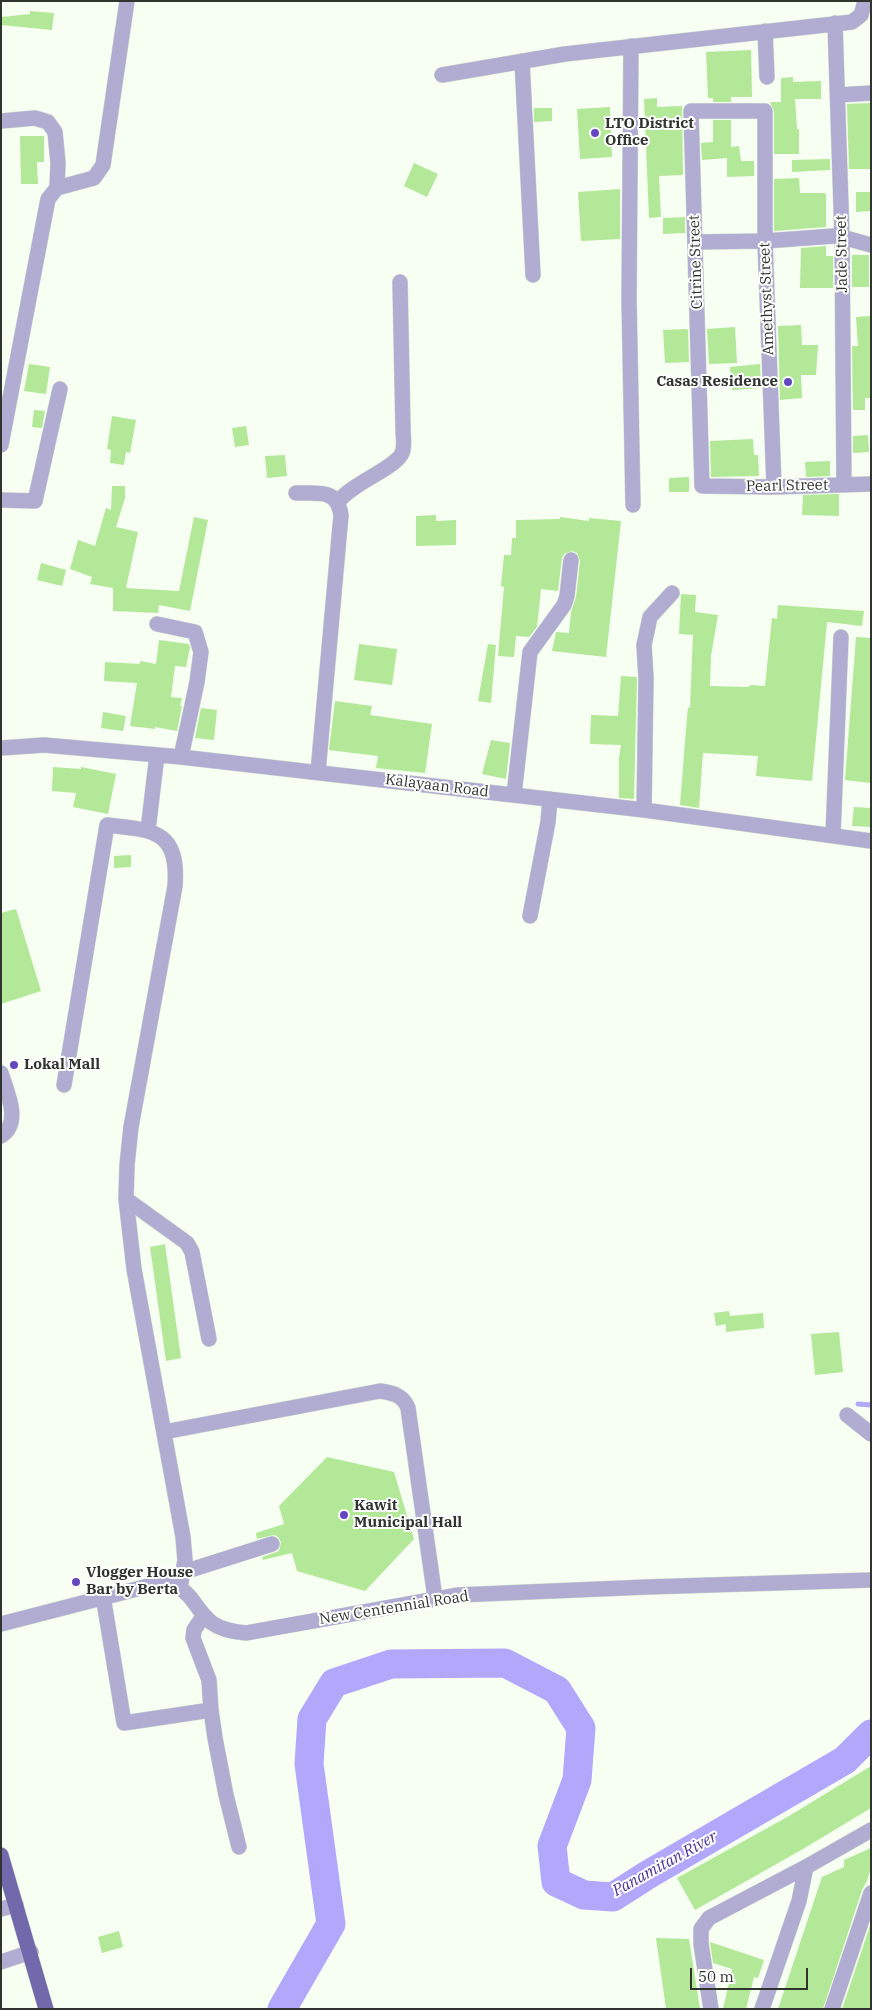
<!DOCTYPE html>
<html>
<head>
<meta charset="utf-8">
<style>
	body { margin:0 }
	#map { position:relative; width:872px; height:2010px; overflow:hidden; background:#f6fff2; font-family:"IBM Plex Serif",serif }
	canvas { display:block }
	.frame { position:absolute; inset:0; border:2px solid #30342f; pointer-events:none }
	.scale { position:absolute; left:690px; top:1968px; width:118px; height:22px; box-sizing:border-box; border:2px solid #30342f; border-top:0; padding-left:6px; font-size:15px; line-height:18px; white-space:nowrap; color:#30342f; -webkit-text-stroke:4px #fff; paint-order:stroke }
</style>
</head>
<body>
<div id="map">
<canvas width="872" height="2010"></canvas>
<div class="frame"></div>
<div class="scale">50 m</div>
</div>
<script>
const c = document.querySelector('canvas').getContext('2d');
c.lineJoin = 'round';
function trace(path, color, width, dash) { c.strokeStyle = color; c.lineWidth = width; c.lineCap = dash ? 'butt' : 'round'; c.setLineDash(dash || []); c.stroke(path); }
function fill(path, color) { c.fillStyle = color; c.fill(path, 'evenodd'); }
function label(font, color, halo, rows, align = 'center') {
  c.font = font + ' "IBM Plex Serif",serif'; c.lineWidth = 4; c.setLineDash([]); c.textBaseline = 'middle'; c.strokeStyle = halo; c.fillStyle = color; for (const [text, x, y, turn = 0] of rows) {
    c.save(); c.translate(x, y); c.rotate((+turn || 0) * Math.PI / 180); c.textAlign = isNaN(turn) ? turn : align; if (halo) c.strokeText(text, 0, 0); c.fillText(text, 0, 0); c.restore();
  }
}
trace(new Path2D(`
	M 858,1404 L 871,1405`), '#b1a7fb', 5);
trace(new Path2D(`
	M 282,2009 L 331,1924 L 309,1764 L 312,1719 L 334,1683 L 391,1664 L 505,1663 L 557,1690 L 581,1728 L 577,1780 L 552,1846 L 556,1882 L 584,1895 L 613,1897 L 649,1874 L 845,1760 L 871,1734`), '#b1a7fb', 29);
fill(new Path2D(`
	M 30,11 L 54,13 L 52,30 L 1,25 L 1,17 L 30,14 Z
	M 751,50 L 752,97 L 731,97 L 731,102 L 713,102 L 713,98 L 708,98 L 706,52 Z
	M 793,77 L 793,82 L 821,81 L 821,99 L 795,99 L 797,129 L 799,129 L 799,154 L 774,154 L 774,111 L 770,102 L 781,102 L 781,78 Z
	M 657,98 L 657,107 L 682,106 L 683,175 L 659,176 L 661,217 L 649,218 L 644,99 Z
	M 871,103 L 871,169 L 849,169 L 847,104 Z
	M 610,107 L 612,157 L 580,159 L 577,109 Z
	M 534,108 L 552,108 L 552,121 L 534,122 Z
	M 713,120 L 731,120 L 731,147 L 739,146 L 741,161 L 754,161 L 754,176 L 727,177 L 727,158 L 702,160 L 701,143 L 713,142 Z
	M 20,136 L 44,136 L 44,162 L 37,162 L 38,184 L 21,184 Z
	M 830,159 L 830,170 L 792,172 L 792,160 Z
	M 414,163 L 438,174 L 427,197 L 404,186 Z
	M 799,178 L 800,193 L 824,193 L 826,194 L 826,227 L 774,231 L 774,179 Z
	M 620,189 L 620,239 L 581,241 L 578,192 Z
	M 856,192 L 871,192 L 871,211 L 856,212 Z
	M 685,217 L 685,233 L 663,234 L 663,218 Z
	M 826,246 L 826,256 L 833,256 L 833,288 L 800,288 L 801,248 Z
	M 852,255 L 869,255 L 869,287 L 852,287 Z
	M 870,316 L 870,398 L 865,398 L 865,410 L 853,410 L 852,346 L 858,346 L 856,317 Z
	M 801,325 L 802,345 L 818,345 L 816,375 L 801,375 L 802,398 L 780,400 L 778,326 Z
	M 735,327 L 737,363 L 709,364 L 707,329 Z
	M 686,329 L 688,330 L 689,362 L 665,363 L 663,330 Z
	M 29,364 L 50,367 L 46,394 L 24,391 Z
	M 760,364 L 761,388 L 732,390 L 730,367 Z
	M 34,410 L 45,411 L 42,428 L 32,427 Z
	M 112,416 L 136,420 L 130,453 L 126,452 L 124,465 L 110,463 L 111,450 L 107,449 Z
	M 246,426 L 249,445 L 235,447 L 232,428 Z
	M 868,435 L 869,452 L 853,453 L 853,436 Z
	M 753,439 L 754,455 L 758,455 L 759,476 L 711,477 L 710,441 Z
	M 285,455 L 287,476 L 267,478 L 265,456 Z
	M 830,461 L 830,476 L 806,477 L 805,462 Z
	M 689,477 L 689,492 L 669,492 L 669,478 Z
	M 112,486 L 125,486 L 125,498 L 116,527 L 138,532 L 126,588 L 179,591 L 194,517 L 208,520 L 190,611 L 159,605 L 158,613 L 113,611 L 113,588 L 90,584 L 92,577 L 70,569 L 78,540 L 95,546 L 106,508 L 111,510 Z
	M 839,494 L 839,516 L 802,515 L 803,495 Z
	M 436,515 L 436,521 L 456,520 L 456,545 L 416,546 L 416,516 Z
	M 560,517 L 589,521 L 589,518 L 621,521 L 606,657 L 552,651 L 556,632 L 569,633 L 571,612 L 576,597 L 580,561 L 577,553 L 572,551 L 564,554 L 562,558 L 558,591 L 541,589 L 537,627 L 529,637 L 516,636 L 514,657 L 498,656 L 504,587 L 501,586 L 504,555 L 511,555 L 512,538 L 516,538 L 516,520 L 560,519 Z
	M 41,563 L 66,570 L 62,586 L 37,580 Z
	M 681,594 L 696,595 L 695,612 L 718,615 L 711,656 L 710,686 L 749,687 L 750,685 L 765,686 L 772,618 L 777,619 L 778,605 L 864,611 L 862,626 L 827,622 L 812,781 L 756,776 L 758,756 L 703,753 L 699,808 L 680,805 L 686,729 L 688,707 L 690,708 L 693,635 L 679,634 Z
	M 856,637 L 871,638 L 871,783 L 845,780 Z
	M 159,640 L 189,644 L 190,647 L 186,667 L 175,666 L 171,697 L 182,698 L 180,706 L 182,706 L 177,731 L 155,727 L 155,729 L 130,726 L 137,683 L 104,681 L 105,662 L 140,664 L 140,661 L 156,664 Z
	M 359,644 L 397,649 L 392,685 L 354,680 Z
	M 488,644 L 496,645 L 491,703 L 478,701 Z
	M 621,676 L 637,677 L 634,799 L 619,798 L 619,758 L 621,745 L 590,744 L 591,715 L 618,716 Z
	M 335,701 L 372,706 L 370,715 L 432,724 L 425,773 L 376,768 L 378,756 L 329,750 Z
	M 201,708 L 217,710 L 214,740 L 195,738 Z
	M 103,712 L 126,716 L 123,731 L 101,728 Z
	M 491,740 L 510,743 L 506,779 L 482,774 Z
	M 53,767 L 81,769 L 81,767 L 116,774 L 108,814 L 73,807 L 76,793 L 52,791 Z
	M 854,807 L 871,808 L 871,827 L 852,826 Z
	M 131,855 L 131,867 L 114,868 L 114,856 Z
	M 16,909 L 41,991 L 1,1004 L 1,913 Z
	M 165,1244 L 181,1358 L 166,1361 L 150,1247 Z
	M 729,1311 L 730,1316 L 763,1313 L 764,1328 L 726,1332 L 726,1324 L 716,1326 L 714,1313 Z
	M 839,1332 L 843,1372 L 815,1375 L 811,1334 Z
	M 327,1457 L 394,1472 L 414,1539 L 365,1591 L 297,1571 L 292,1553 L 263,1560 L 262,1557 L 279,1551 L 281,1542 L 278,1537 L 274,1535 L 257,1539 L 256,1533 L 284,1524 L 279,1506 Z
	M 871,1766 L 871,1808 L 803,1849 L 695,1910 L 677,1878 L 789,1816 Z
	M 871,1848 L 871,1868 L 867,1881 L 862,1890 L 823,2009 L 778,2009 L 822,1877 L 844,1867 L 844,1860 Z
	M 871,1923 L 871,2009 L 842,2009 Z
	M 119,1931 L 123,1947 L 102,1953 L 98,1937 Z
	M 656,1938 L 689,1939 L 700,2009 L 666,2009 Z
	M 710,1942 L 764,1960 L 758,1978 L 754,1977 L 746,2009 L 723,2009 L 732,1969 L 713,1963 Z`), '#b3e898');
const minor = new Path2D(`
	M 835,23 L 842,237 L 844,485
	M 765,31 L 767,77
	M 631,46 L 629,299 L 633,505
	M 522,61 L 533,275
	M 442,75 L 565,54 L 852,22 L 861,15 L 865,1
	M 838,95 L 871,93
	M 1,121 L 35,118 L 48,122 L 55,132 L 58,163 L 57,188
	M 696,242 L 765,241 L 834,236 L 842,237 L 871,245
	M 1,445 L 48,199 L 57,188 L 94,178 L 103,165 L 127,1
	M 774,487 L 765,241 L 765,111 L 691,111 L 702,486 L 774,487 L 871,484
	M 296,493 C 318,494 337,488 341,515 L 318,772
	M 1,500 L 35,501 L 60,389
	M 338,502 C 352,483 396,468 402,453 C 405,447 403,436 403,429 L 400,282
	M 157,624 L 195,632 L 201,652 L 197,682 L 181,757
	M 1,748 L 44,745 L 181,757 L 644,810 L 871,841
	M 514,795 L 530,652 L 564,605 L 567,596 L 571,560
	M 644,810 L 646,678 L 644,645 L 650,617 L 672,593
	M 148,830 L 157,755
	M 833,835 L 841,637
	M 530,916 L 548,822 L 550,799
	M 1,1073 C 7,1092 22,1123 1,1136
	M 64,1085 L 107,825 C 153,830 179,830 175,886 L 131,1127 L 127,1165 L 126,1199 L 134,1269 L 183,1537 L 185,1560 L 180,1588
	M 126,1199 L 187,1243 L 192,1252 L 209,1339
	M 847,1415 L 871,1434
	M 164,1432 L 380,1391 C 393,1393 403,1395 408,1408 L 435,1598
	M 184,1572 L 272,1544
	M 103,1596 L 124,1723 L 211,1710
	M 204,1615 L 194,1630 L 193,1638 L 209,1680 L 211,1710 L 215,1738 L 226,1795 L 239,1847
	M 1,1624 L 156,1584 C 195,1585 188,1603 212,1623 C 222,1630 234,1632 246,1633 L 458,1595 L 647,1587 L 871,1580
	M 1,1909 L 16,1905
	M 1,1962 L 31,1952
	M 711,2009 L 701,1944 L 701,1929 L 709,1918 L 806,1867 L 871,1830
	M 762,2009 L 799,1901 L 806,1867
	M 832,2009 L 871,1893`);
const major = new Path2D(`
	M 1,1855 L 46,2009`);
trace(minor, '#d2dacf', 16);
trace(major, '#d2dacf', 16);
trace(minor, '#b0acd2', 15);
trace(major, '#7269ac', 15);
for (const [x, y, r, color] of [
	[595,133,5,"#6347bf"],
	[788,382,5,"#6347bf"],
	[14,1065,5,"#6347bf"],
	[344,1515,5,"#6347bf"],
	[76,1582,5,"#6347bf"]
]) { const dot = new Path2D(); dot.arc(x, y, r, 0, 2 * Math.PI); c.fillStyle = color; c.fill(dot); trace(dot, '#fff', 2); }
label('bold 15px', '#30342f', '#fff', [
	["LTO District",605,124],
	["Office",605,141],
	["Casas Residence",778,382,"right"],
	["Lokal Mall",24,1065],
	["Kawit",354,1506],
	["Municipal Hall",354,1523],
	["Vlogger House",86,1573],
	["Bar by Berta",86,1590]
], 'left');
label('15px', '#30342f', '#fff', [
	["Jade Street",842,254,-91],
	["Citrine Street",696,262,-92],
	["Amethyst Street",767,299,-92],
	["Pearl Street",787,486,-1],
	["Kalayaan Road",437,786,7],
	["New Centennial Road",394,1608,-9]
]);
label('italic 16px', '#4c3696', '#fff', [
	["Panamitan River",665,1864,-29]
]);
</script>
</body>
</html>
